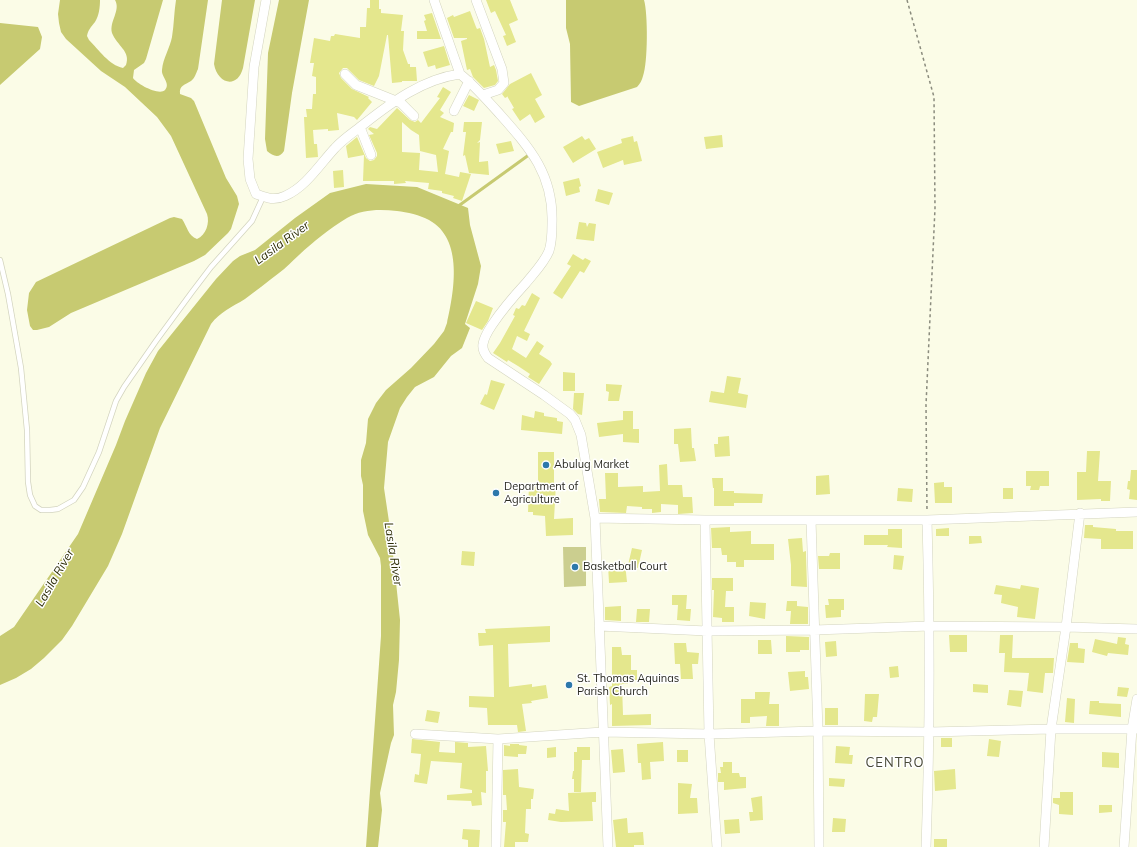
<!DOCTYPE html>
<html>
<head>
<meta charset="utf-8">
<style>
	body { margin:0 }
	canvas { display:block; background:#fbfce7 }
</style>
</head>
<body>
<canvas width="1137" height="847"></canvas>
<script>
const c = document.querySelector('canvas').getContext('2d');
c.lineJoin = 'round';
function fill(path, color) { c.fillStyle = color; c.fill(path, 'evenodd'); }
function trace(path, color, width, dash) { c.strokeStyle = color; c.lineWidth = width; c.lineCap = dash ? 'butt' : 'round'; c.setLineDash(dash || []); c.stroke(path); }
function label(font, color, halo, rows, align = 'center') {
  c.font = font + ' Mulish,sans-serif'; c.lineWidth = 3; c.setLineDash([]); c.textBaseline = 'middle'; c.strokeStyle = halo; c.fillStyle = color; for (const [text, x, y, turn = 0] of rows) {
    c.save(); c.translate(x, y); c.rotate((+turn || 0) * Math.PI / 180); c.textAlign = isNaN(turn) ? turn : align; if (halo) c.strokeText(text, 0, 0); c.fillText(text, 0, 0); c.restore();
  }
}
fill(new Path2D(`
	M 563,547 L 586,547 L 586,586 L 564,587 Z`), '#cbce8f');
fill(new Path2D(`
	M 60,0 L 100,0 C 100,7 99,16 95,22 C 91,27 88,30 87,36 L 89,40 C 99,50 109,65 123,68 L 126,65 C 131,51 117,46 112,33 C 109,21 121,11 115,0 L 163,0 L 146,59 L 144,63 L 134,70 L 133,78 C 137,84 159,96 165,90 C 171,83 161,77 162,70 C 163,58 170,48 172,37 C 174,25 174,12 176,0 L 208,0 L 198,69 C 196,73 195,78 191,81 C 185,85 179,85 180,94 L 191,98 L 194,101 L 226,178 L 237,196 L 239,204 L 231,229 L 228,233 L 205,255 L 194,261 L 71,313 L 49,327 L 37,330 L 33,330 L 30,326 L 27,310 L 29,293 L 36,282 L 170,218 L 174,217 L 182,219 C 187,226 188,236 197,239 C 206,235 210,223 207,214 L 171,136 L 157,117 L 125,87 L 101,71 L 66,39 L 61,32 L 59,23 L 58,14 Z
	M 222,0 L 255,0 L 243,68 C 237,90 217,83 214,64 Z
	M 279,0 L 309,0 L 292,93 L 284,151 C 279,159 273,156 267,151 L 265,139 L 268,53 Z
	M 566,0 L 644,0 C 648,12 648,64 643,76 C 642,80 640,84 637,87 L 579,106 L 571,102 L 570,44 L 566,28 Z
	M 0,23 L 38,27 L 42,37 L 40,49 L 0,85 Z
	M 366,184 L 417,187 L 468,208 L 470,225 L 481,266 L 478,284 L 465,324 L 470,328 L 462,348 L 451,356 L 434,377 L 415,387 L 407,397 L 400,408 L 388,442 L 384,488 L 391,535 L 400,620 L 399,660 L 396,692 L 393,705 L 394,735 L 391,743 L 380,793 L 382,810 L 378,847 L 366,847 L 381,636 L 381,566 L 380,558 L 368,535 L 363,511 L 363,485 L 361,476 L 361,460 L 366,443 L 368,419 L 376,403 L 386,390 L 411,368 L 434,344 L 444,331 L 447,323 C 454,292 464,239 429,220 C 420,215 407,212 397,211 C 380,209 362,209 347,218 C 330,228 313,242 299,255 C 292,261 286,268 279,273 C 267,282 256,291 245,299 C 232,307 220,312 211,324 L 160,428 L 122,534 L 108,566 L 72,626 L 62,640 L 44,658 L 31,669 L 16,678 L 0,685 L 0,636 L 14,627 L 78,534 L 116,445 L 125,421 L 146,373 L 158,351 L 216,279 L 233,261 L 240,256 L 255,250 L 295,218 L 330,193 Z`), '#c7ca71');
trace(new Path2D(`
	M 457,207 L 526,157 L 530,154`), '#c7ca71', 3);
fill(new Path2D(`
	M 370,0 L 379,0 L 379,9 L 381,9 L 381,13 L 403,15 L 401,31 L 404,31 L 403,50 L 408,64 L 410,64 L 410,67 L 416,67 L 417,81 L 402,81 L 402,82 L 392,83 L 388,35 L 387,35 L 379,76 L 374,86 L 359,80 L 347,68 L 343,68 L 339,73 L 341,78 L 352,89 L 369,97 L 368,98 L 372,102 L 357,120 L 354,117 L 337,113 L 339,130 L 328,131 L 328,129 L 313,130 L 314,144 L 317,144 L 318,157 L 306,158 L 304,117 L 307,117 L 306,109 L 312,109 L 313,94 L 316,94 L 316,77 L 312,76 L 314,63 L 310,63 L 314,38 L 330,41 L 331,36 L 334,36 L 335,34 L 360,38 L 360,27 L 366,27 L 367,8 L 370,8 Z
	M 486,0 L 510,0 L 518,20 L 509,24 L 516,42 L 507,46 L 503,36 L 506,35 L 495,11 L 491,13 Z
	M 470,11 L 476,27 L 477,29 L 480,28 L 484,39 L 490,67 L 494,65 L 496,70 L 498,81 L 495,85 L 484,88 L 473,77 L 470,69 L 467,70 L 461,41 L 467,39 L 467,38 L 454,38 L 447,18 L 453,15 L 454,17 Z
	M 432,13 L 441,39 L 417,39 L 417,31 L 427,31 L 424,21 L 426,20 L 424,15 Z
	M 444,46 L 450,65 L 436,69 L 435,65 L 428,67 L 423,52 Z
	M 531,73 L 542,95 L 535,99 L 545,117 L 535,123 L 530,114 L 520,121 L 512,109 L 514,108 L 507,96 L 507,97 L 505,98 L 502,94 L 510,84 Z
	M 443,87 L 451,92 L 440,110 L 444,113 L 440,117 L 454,123 L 453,132 L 451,132 L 443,149 L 449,151 L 445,174 L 459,177 L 460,172 L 471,174 L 462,201 L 453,198 L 454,196 L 442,193 L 442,191 L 428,189 L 429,183 L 405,181 L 406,183 L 394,184 L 394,181 L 363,181 L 364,155 L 348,158 L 346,146 L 357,137 L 366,158 L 370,161 L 374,160 L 377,156 L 377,153 L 369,135 L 374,134 L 368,129 L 370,127 L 377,129 L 397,108 L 410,120 L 415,122 L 418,120 L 421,123 L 440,98 L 437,97 ZM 402,122 L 411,130 L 419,135 L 420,151 L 436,155 L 438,172 L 419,170 L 420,153 L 402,152 Z
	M 469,95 L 479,100 L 474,111 L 463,106 Z
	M 464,122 L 482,122 L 480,140 L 477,143 L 480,142 L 479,162 L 488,161 L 489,175 L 469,173 L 465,155 L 463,156 L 466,132 L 463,132 Z
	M 722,135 L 723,147 L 706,149 L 704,137 Z
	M 582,136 L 585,140 L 589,138 L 596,149 L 573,163 L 563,147 Z
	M 633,136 L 634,142 L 637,141 L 642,161 L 624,165 L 623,160 L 603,168 L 597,152 L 622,143 L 621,139 Z
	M 511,141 L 514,151 L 499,154 L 496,144 Z
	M 343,170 L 344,187 L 334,188 L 333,171 Z
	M 579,178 L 581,186 L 579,187 L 580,192 L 566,196 L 563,182 Z
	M 598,189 L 613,193 L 609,205 L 595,201 Z
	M 579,222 L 586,223 L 587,227 L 589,223 L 596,224 L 594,241 L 576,239 Z
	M 573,254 L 583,260 L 585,258 L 591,261 L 584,273 L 580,271 L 562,299 L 553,293 L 571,266 L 567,264 Z
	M 532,293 L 540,298 L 524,331 L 530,334 L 527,341 L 517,336 L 512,349 L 526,358 L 537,341 L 544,346 L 539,354 L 550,361 L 552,364 L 539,384 L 528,377 L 530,374 L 518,366 L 508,360 L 507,362 L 493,353 L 500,343 L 515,316 L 513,315 L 516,308 L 519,309 L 522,305 L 525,306 Z
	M 476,301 L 493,308 L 488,321 L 482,330 L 466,323 Z
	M 563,372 L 575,373 L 575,391 L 563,391 Z
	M 727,376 L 741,378 L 738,393 L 748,395 L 746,408 L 709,402 L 711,391 L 724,393 Z
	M 491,380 L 505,384 L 494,410 L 480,404 L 485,394 L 487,395 Z
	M 606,384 L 622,385 L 619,401 L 608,401 L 609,392 L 606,391 Z
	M 574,393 L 584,393 L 582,415 L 578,414 L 573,409 Z
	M 535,411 L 544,413 L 544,416 L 557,418 L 557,421 L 563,422 L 562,434 L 521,430 L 522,415 L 534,418 Z
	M 623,411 L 633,411 L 633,429 L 639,429 L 639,443 L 623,442 L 623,434 L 599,437 L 597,423 L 623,420 Z
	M 691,428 L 692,448 L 694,448 L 696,461 L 680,462 L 678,444 L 674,444 L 674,429 Z
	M 729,436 L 730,456 L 715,457 L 714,444 L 718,444 L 718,437 Z
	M 1087,451 L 1100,451 L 1098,481 L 1111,481 L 1110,501 L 1101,501 L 1101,499 L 1077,500 L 1077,472 L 1086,472 Z
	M 538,452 L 554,452 L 554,484 L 556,484 L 554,519 L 573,518 L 573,535 L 546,536 L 545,516 L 533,515 L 533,512 L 528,512 L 529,484 L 538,484 Z
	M 667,464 L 668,485 L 682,485 L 683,497 L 692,497 L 693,513 L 678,514 L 678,505 L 661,504 L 661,512 L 652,513 L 652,509 L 642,509 L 642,507 L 627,506 L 626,513 L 600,512 L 599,499 L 606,499 L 605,473 L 618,473 L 618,487 L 643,486 L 643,492 L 660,491 L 659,465 Z
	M 1131,470 L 1137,470 L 1137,500 L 1129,499 L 1130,490 L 1127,489 L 1128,481 L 1130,481 Z
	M 1026,471 L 1049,471 L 1049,486 L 1040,486 L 1039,490 L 1030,490 L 1031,486 L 1026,486 Z
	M 829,475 L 830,494 L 816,495 L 816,476 Z
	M 712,478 L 723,478 L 723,491 L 734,491 L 734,493 L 763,494 L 762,503 L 734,503 L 734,506 L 714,506 L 714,488 L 713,488 Z
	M 944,482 L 944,487 L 952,487 L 952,503 L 935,503 L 934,483 Z
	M 898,488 L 913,489 L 912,502 L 897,501 Z
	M 1003,488 L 1013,488 L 1013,499 L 1003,499 Z
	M 1085,525 L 1093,525 L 1093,527 L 1116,529 L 1116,531 L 1133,531 L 1133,549 L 1101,549 L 1101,539 L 1084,538 Z
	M 730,527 L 730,532 L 751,531 L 751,544 L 774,544 L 774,560 L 744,560 L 744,567 L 736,567 L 736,562 L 727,562 L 727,555 L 722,555 L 721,548 L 712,548 L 711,528 Z
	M 949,528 L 949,536 L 936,536 L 936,529 Z
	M 888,529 L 902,529 L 902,548 L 887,547 L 888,545 L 864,545 L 864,535 L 888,535 Z
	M 969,536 L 981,536 L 982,543 L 969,544 Z
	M 802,538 L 803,552 L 806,551 L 806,556 L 807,587 L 791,586 L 791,565 L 788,539 Z
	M 632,548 L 642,550 L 638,568 L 628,565 Z
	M 462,551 L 475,552 L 474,566 L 461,565 Z
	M 830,553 L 840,553 L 840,569 L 819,569 L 818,556 L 829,556 Z
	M 894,555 L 904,556 L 902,570 L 893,569 Z
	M 625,563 L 627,582 L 609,583 L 608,565 Z
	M 712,578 L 733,578 L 733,591 L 726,591 L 725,607 L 734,607 L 734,622 L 722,622 L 722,618 L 713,617 L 714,590 L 712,590 Z
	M 996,585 L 1020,589 L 1021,585 L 1039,588 L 1035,619 L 1017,617 L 1018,607 L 1001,603 L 1002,595 L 994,594 Z
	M 672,595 L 687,595 L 686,609 L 691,609 L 690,621 L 677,620 L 678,605 L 672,605 Z
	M 828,599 L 844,599 L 844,610 L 841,610 L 841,617 L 826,618 L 825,605 L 829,605 Z
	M 787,601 L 797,601 L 797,606 L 808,607 L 808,624 L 790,624 L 791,611 L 786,611 Z
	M 750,602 L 766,603 L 765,619 L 749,616 Z
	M 621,606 L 621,621 L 605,620 L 605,607 Z
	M 637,609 L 650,609 L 649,622 L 636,622 Z
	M 550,626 L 550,642 L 508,644 L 509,687 L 532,684 L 532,687 L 546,685 L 548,698 L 531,701 L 532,703 L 522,704 L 526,731 L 518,732 L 517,725 L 488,725 L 487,708 L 469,707 L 469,696 L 494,697 L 493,645 L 479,646 L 478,633 L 486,633 L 485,629 Z
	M 949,635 L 967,635 L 967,652 L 950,652 Z
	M 1000,635 L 1013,635 L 1012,658 L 1054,658 L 1053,673 L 1045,673 L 1043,693 L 1027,691 L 1029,673 L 1004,672 L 1005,653 L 999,653 Z
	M 786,636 L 809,637 L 809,650 L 800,650 L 800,652 L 786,652 Z
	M 1118,637 L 1126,638 L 1125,644 L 1129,645 L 1128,655 L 1108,653 L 1107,656 L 1092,652 L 1095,639 L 1117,644 Z
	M 758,640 L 771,640 L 772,654 L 758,654 Z
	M 836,641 L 837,656 L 826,657 L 825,642 Z
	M 674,643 L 686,643 L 687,652 L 699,653 L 698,664 L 692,664 L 693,679 L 681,679 L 680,664 L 675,664 Z
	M 1070,643 L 1078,643 L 1078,648 L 1085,649 L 1084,663 L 1067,662 Z
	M 612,647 L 621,647 L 622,655 L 631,655 L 631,670 L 637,670 L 637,680 L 628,680 L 628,684 L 622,684 L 623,715 L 651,714 L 651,725 L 612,726 L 612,704 L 610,705 L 609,687 L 612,686 Z
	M 898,666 L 899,677 L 890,678 L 889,667 Z
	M 805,671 L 805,677 L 808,677 L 809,689 L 790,691 L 788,672 Z
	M 973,684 L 988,685 L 988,693 L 973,692 Z
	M 1118,687 L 1129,688 L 1127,697 L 1117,696 Z
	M 1009,690 L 1023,691 L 1021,707 L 1007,705 Z
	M 755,692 L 770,692 L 769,704 L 779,704 L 779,726 L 766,726 L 767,716 L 750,717 L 750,723 L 741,723 L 741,699 L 755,699 Z
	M 865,694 L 879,694 L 877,717 L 873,717 L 872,722 L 864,721 Z
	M 1067,698 L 1075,699 L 1074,723 L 1065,722 Z
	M 1090,701 L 1099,701 L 1099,703 L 1121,704 L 1121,717 L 1089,714 Z
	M 825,708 L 838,708 L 838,725 L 825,725 Z
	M 427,710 L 440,712 L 438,723 L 425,721 Z
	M 941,738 L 952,738 L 952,747 L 941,747 Z
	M 412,739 L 440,742 L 439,752 L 455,753 L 455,742 L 468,743 L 468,747 L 486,746 L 488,771 L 486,771 L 486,793 L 481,792 L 482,805 L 472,806 L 471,801 L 447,800 L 447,795 L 472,793 L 472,790 L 460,788 L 462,763 L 431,761 L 427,784 L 414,782 L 415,774 L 419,775 L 421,754 L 411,753 Z
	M 989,739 L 1001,741 L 999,757 L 987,756 Z
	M 663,742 L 664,761 L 650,762 L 651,779 L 642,780 L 641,763 L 638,763 L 637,744 Z
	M 510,744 L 519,744 L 519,745 L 527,746 L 526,754 L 518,754 L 518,757 L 504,756 L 504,745 L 510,746 Z
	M 836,746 L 850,747 L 849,755 L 853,755 L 852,764 L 835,763 Z
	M 556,747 L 556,757 L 547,758 L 547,748 Z
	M 577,747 L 590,747 L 590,760 L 582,760 L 581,792 L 574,792 L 574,779 L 572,779 L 573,771 L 574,771 L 574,752 L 577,752 Z
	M 623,749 L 625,772 L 613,773 L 611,750 Z
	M 677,750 L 688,750 L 688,762 L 677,762 Z
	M 1102,752 L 1119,753 L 1119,768 L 1102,767 Z
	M 723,762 L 732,762 L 732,773 L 739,773 L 740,777 L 746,777 L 746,788 L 724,790 L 724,782 L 718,782 L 718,773 L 721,773 L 720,767 L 723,767 Z
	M 518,769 L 519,787 L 534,789 L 533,799 L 531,799 L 531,809 L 526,809 L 525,833 L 529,834 L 528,842 L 515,842 L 515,847 L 504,847 L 506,822 L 503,822 L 503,810 L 507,810 L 506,795 L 503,795 L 503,770 Z
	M 955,769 L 956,789 L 935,791 L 934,771 Z
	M 829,778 L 845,779 L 844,787 L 829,786 Z
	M 678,783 L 692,784 L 690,798 L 697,798 L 698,813 L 678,814 Z
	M 596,792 L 596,802 L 592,802 L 593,821 L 561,822 L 548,820 L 549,813 L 555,814 L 556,809 L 569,811 L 568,793 Z
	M 1060,792 L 1073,792 L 1073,815 L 1059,814 L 1059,805 L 1053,803 L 1053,798 L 1060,798 Z
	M 762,796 L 763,820 L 750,821 L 749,812 L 753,812 L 751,798 Z
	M 1099,805 L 1112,805 L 1112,812 L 1099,813 Z
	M 627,818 L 628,833 L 643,832 L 644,845 L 634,845 L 634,847 L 616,847 L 613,820 Z
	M 833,818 L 846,819 L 845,832 L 832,832 Z
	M 739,819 L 740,833 L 725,834 L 724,820 Z
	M 463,829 L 480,830 L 479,847 L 468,847 L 468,840 L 462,839 Z
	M 934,839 L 947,839 L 947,847 L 934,847 Z`), '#e4e78d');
const lane = new Path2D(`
	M 0,260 L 8,294 L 21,368 L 27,430 L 28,482 L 30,495 L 35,506 L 41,510 L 50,510 L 58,509 L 74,500 L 83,487 L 99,452 L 116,401 L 124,387 L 156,341 L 192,292 L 211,267 L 252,221 L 263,197`);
const street = new Path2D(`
	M 266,0 L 254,67 L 248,159 L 250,179 L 256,194 C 267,198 274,201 285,196 C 306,187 320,164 335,148 C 343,139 354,132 364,124 C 392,102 423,79 460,74 C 474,85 485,98 497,111 C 528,146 554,173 552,224 C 552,233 552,242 549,251 C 544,263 534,273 526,283 C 514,296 502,310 492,325 C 488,331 484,337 483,344 C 482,350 485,354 488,358 L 544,395 L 570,414 L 575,420 L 581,435 L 595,518 L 608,847
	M 434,0 L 460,74
	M 476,0 L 502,69 L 504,83 L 498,90 L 483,95
	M 345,74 L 356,85 L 401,103 L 414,116
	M 454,111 L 469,81
	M 360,127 L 371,155
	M 595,518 L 705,520 L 927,520 L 1137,512
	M 705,520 L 709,734 L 717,847
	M 811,520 L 818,731 L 819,847
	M 599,626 L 707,631 L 814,630 L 930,626 L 1066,627 L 1137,629
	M 415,734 L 498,739 L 603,732 L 709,734 L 818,731 L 930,732 L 1051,729 L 1137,729
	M 496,847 L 498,739
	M 926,847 C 930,738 930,629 927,520
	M 1044,847 L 1051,729 L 1066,627 L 1080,513
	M 1124,847 L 1132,729 L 1137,699`);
trace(lane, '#d3d4bf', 6);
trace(street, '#d3d4bf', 10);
trace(new Path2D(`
	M 907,0 L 934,97 L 935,208 L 926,405 L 927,512`), '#8b8c7e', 1.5, [3, 3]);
trace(lane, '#fff', 4.5);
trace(street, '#fff', 9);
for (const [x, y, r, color] of [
	[546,465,4,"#2d78ab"],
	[496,493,4,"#2d78ab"],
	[575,567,4,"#2d78ab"],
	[569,685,4,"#2d78ab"]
]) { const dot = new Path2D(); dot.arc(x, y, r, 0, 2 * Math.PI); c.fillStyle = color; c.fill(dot); trace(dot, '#fff', 1.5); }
label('11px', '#292921', '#fff', [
	["Abulug Market",554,465],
	["Department of",504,487],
	["Agriculture",504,500],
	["Basketball Court",583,567],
	["St. Thomas Aquinas",577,679],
	["Parish Church",577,692]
], 'left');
label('italic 12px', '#2e2e07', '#fff', [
	["Lasila River",282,243,-36],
	["Lasila River",393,554,81],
	["Lasila River",55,578,-60]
]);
c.letterSpacing = '1px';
label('13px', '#484937', '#fff', [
	["CENTRO",895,763]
]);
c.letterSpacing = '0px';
</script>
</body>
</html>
